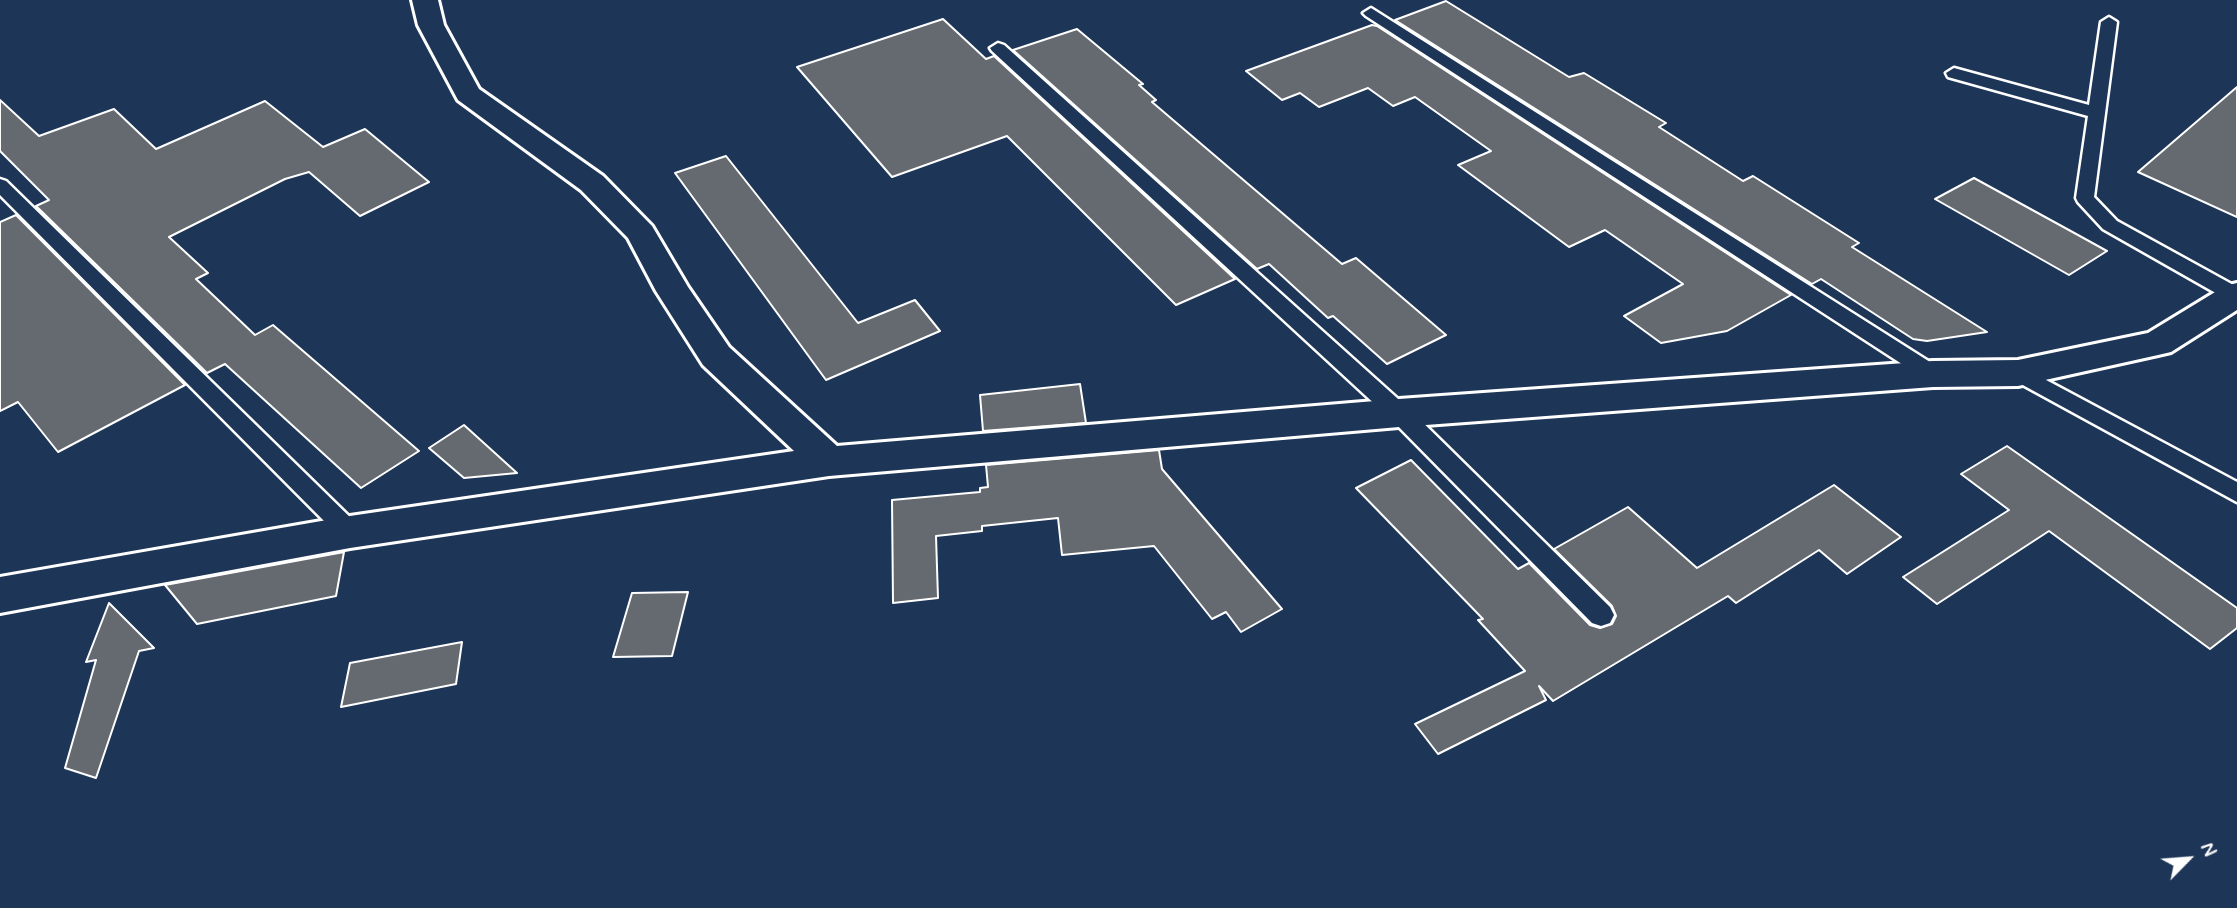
<!DOCTYPE html>
<html>
<head>
<meta charset="utf-8">
<style>
	body { margin:0 }
	#map { position:relative; width:2237px; height:908px; overflow:hidden; background:#1d3557; font-family:Mynerve,sans-serif }
	canvas { display:block }
	.north { position:absolute; left:2153px; top:824px; width:70px; height:70px; -webkit-text-stroke:5px #1d3557; paint-order:stroke; rotate:65deg; font-size:19px; font-weight:700; line-height:28px; text-align:center; color:#fff }
	.north::after { content:''; display:block; margin:auto; width:24px; height:32px; background:#fff; clip-path:polygon(50% 0,100% 100%,50% 72%,0 100%) }
</style>
</head>
<body>
<div id="map">
<canvas width="2237" height="908"></canvas>
<div class="north">N</div>
</div>
<script>
const c = document.querySelector('canvas').getContext('2d');
c.lineJoin = 'round';
function fill(path, color) { c.fillStyle = color; c.fill(path, 'evenodd'); }
function trace(path, color, width, dash) { c.strokeStyle = color; c.lineWidth = width; c.lineCap = dash ? 'butt' : 'round'; c.setLineDash(dash || []); c.stroke(path); }
const building = new Path2D(`
	M 1446,1 L 1569,77 L 1584,73 L 1666,123 L 1659,127 L 1743,181 L 1753,176 L 1859,243 L 1852,247 L 1987,332 L 1927,341 L 1913,339 L 1821,279 L 1812,284 L 1395,20 Z
	M 943,19 L 986,59 L 994,56 L 1235,279 L 1176,305 L 1007,136 L 892,177 L 797,67 Z
	M 1372,25 L 1377,26 L 1791,295 L 1727,331 L 1661,343 L 1624,316 L 1683,284 L 1605,230 L 1569,247 L 1458,165 L 1491,151 L 1415,97 L 1393,106 L 1368,88 L 1319,107 L 1300,93 L 1282,100 L 1246,71 Z
	M 1077,29 L 1143,84 L 1139,85 L 1156,100 L 1152,102 L 1342,264 L 1356,258 L 1446,335 L 1387,364 L 1333,316 L 1328,318 L 1269,264 L 1257,269 L 1013,50 Z
	M 2237,87 L 2237,217 L 2138,172 Z
	M 0,100 L 39,136 L 114,109 L 156,149 L 265,101 L 323,147 L 365,129 L 429,182 L 360,216 L 309,172 L 285,179 L 169,237 L 208,273 L 196,279 L 255,335 L 273,325 L 419,451 L 361,488 L 225,364 L 207,373 L 36,206 L 49,200 L 0,151 Z
	M 726,156 L 858,323 L 915,300 L 940,331 L 826,380 L 675,173 Z
	M 1974,178 L 2078,235 L 2107,251 L 2069,275 L 1935,199 Z
	M 16,215 L 185,385 L 58,452 L 18,402 L 0,411 L 0,222 Z
	M 1080,384 L 1086,423 L 983,431 L 980,395 Z
	M 464,425 L 517,473 L 464,478 L 429,448 Z
	M 2007,446 L 2237,608 L 2237,628 L 2210,649 L 2049,531 L 1937,604 L 1903,577 L 2009,510 L 1961,474 Z
	M 1159,450 L 1162,469 L 1282,609 L 1241,632 L 1226,612 L 1212,619 L 1154,546 L 1062,555 L 1058,518 L 982,526 L 982,531 L 936,536 L 938,598 L 893,603 L 892,500 L 980,492 L 980,488 L 988,487 L 986,465 Z
	M 1411,460 L 1518,569 L 1529,563 L 1590,625 L 1600,628 L 1612,624 L 1616,616 L 1612,606 L 1554,549 L 1628,507 L 1697,568 L 1834,485 L 1901,537 L 1847,574 L 1819,550 L 1736,603 L 1728,596 L 1553,701 L 1539,686 L 1546,700 L 1438,754 L 1415,724 L 1525,671 L 1478,620 L 1483,619 L 1356,488 Z
	M 344,552 L 336,596 L 197,624 L 165,585 Z
	M 688,592 L 672,656 L 613,657 L 632,593 Z
	M 109,603 L 154,648 L 139,651 L 96,778 L 65,768 L 96,660 L 86,662 Z
	M 462,642 L 456,684 L 341,707 L 350,663 Z`);
fill(building, '#656a70');
trace(building, '#fff', 2);
const service = new Path2D(`
	M 1371,8 L 1941,369 L 1944,374 L 1941,379 L 1925,379 L 1366,16 L 1363,13 Z
	M 2109,17 L 2117,22 L 2094,197 L 2117,221 L 2237,287 L 2237,301 L 2228,300 L 2103,229 L 2078,202 L 2076,198 L 2088,116 L 1948,77 L 1946,73 L 1954,68 L 2089,105 L 2101,22 Z
	M 998,43 L 1004,45 L 1407,407 L 1610,607 L 1614,615 L 1610,623 L 1601,626 L 1592,623 L 1391,419 L 992,51 L 990,48 Z
	M 0,179 L 6,181 L 358,525 L 362,532 L 358,539 L 350,542 L 342,539 L 0,195 Z
	M 2018,365 L 2237,482 L 2237,502 L 2010,378 L 2007,373 L 2010,368 Z`);
const minor = new Path2D(`
	M 412,0 L 438,0 L 444,25 L 479,89 L 603,176 L 652,226 L 688,287 L 729,347 L 837,446 L 1399,399 L 1933,361 L 2018,360 L 2148,333 L 2225,286 L 2237,283 L 2237,310 L 2171,352 L 2158,355 L 2018,386 L 1933,387 L 1399,427 L 829,476 L 350,548 L 0,613 L 0,577 L 350,516 L 794,451 L 703,365 L 656,291 L 628,238 L 581,190 L 458,100 L 418,25 Z`);
trace(service, '#fff', 5);
trace(minor, '#fff', 6);
fill(service, '#1d3557');
fill(minor, '#1d3557');
</script>
</body>
</html>
